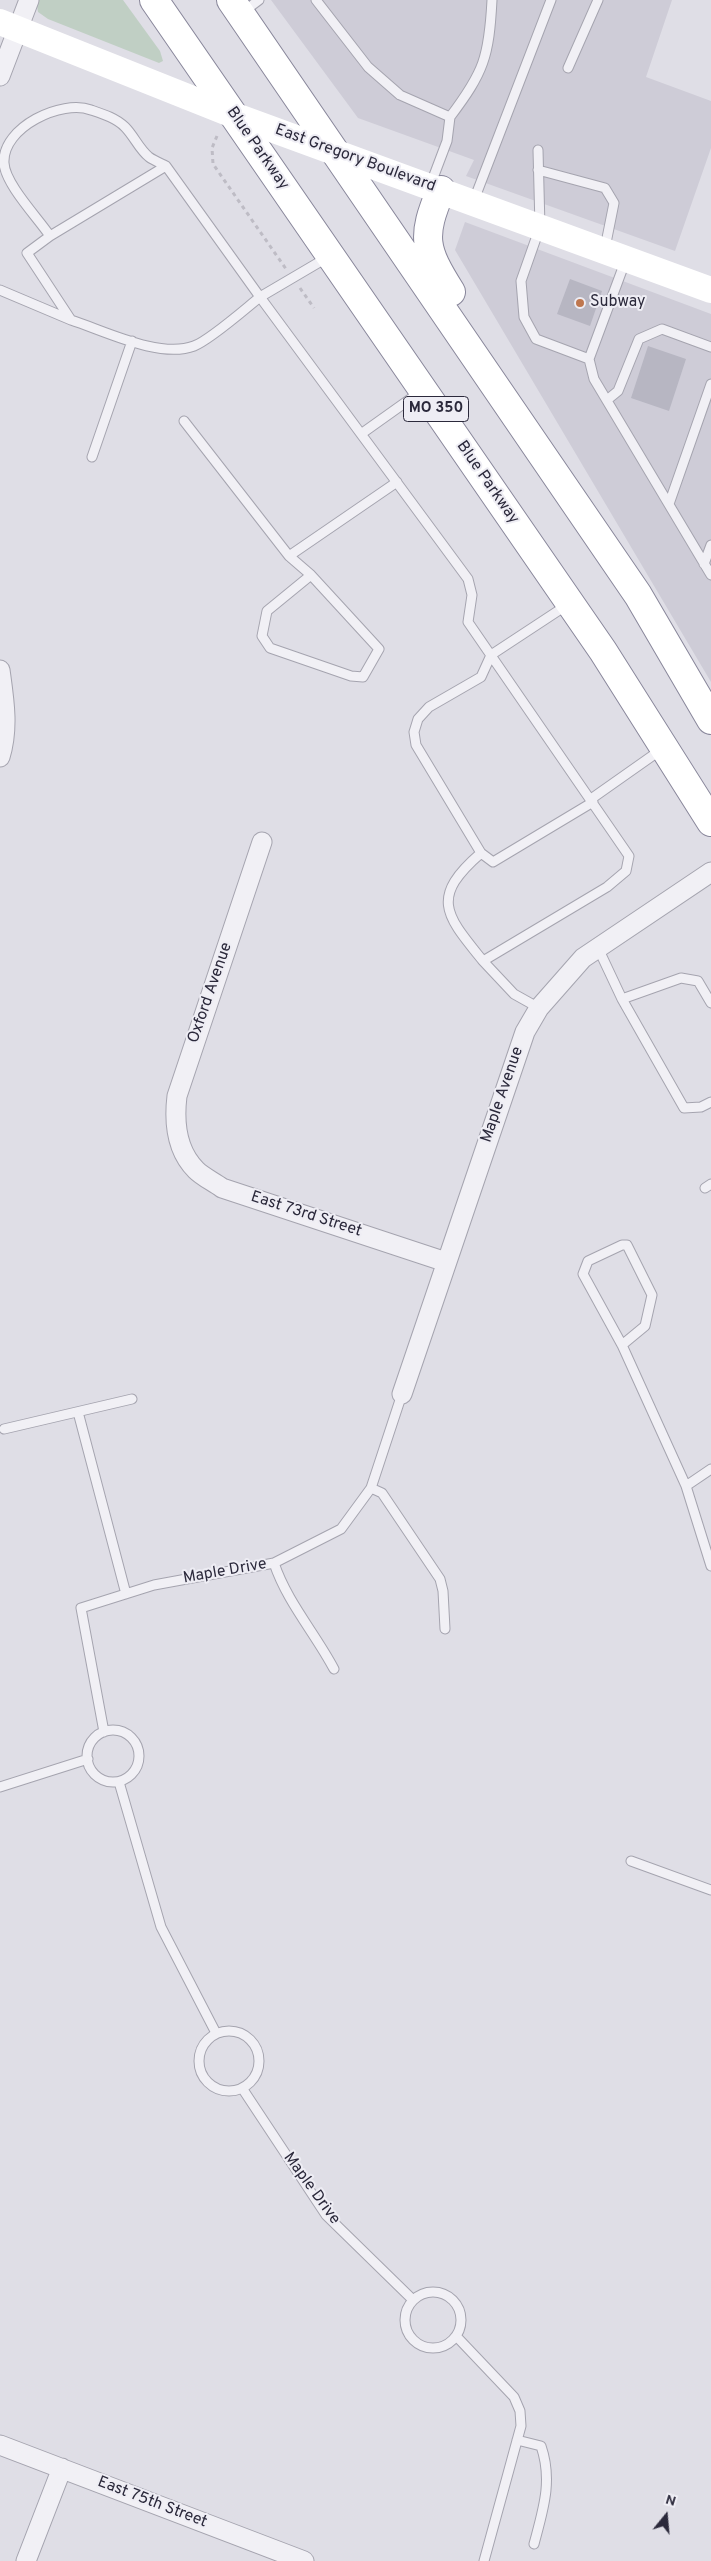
<!DOCTYPE html>
<html>
<head>
<meta charset="utf-8">
<style>
	body { margin:0 }
	#map { position:relative; width:711px; height:2561px; overflow:hidden; background:#dfdee6; font-family:Overpass,sans-serif }
	canvas { display:block }
	.north { position:absolute; left:641px; top:2491px; width:50px; height:50px; -webkit-text-stroke:4px #eeedf4; paint-order:stroke; rotate:17deg; font-size:14px; font-weight:700; line-height:20px; text-align:center; color:#2b293b }
	.north::after { content:''; display:block; margin:auto; width:18px; height:22px; background:#2b293b; clip-path:polygon(50% 0,100% 100%,50% 72%,0 100%) }
</style>
</head>
<body>
<div id="map">
<canvas width="711" height="2561"></canvas>
<div class="north">N</div>
</div>
<script>
const c = document.querySelector('canvas').getContext('2d');
c.lineJoin = 'round';
function fill(path, color) { c.fillStyle = color; c.fill(path, 'evenodd'); }
function trace(path, color, width, dash) { c.strokeStyle = color; c.lineWidth = width; c.lineCap = dash ? 'butt' : 'round'; c.setLineDash(dash || []); c.stroke(path); }
function label(font, color, halo, rows, align = 'center') {
  c.font = font + ' Overpass,sans-serif'; c.lineWidth = 4; c.setLineDash([]); c.textBaseline = 'middle'; c.strokeStyle = halo; c.fillStyle = color; for (const [text, x, y, turn = 0] of rows) {
    c.save(); c.translate(x, y); c.rotate((+turn || 0) * Math.PI / 180); c.textAlign = isNaN(turn) ? turn : align; if (halo) c.strokeText(text, 0, 0); c.fillText(text, 0, 0); c.restore();
  }
}
fill(new Path2D(`
	M 271,0 L 672,0 L 646,77 L 711,101 L 711,148 L 675,251 L 466,176 L 474,160 L 358,118 Z
	M 465,222 L 711,314 L 711,682 L 455,250 Z`), '#ceccd7');
fill(new Path2D(`
	M 36,0 L 123,0 L 160,51 L 163,61 L 159,63 L 48,19 L 38,12 Z`), '#c0cfc4');
fill(new Path2D(`
	M 570,279 L 602,291 L 590,326 L 557,314 Z
	M 648,346 L 686,359 L 669,411 L 631,398 Z`), '#b7b6c2');
const lane = new Path2D(`
	M 316,0 L 368,67 L 400,95 L 450,117 L 447,141 L 430,186
	M 243,12 L 259,0
	M 568,68 L 598,0
	M 450,117 C 484,72 489,57 492,0
	M 538,150 L 540,227 L 521,281 L 524,317 L 536,339 L 589,359
	M 538,170 L 605,188 L 614,203 L 605,248
	M 474,200 L 551,0
	M 50,236 L 166,166
	M 625,262 L 589,359 L 594,379 L 711,575
	M 0,290 L 71,320 L 27,253 L 50,236 C 38,218 5,184 4,163 C 2,127 62,99 91,110 C 103,114 116,118 125,127 C 134,136 139,149 149,157 C 153,160 160,163 166,166 L 260,297 L 328,257
	M 71,320 C 105,331 160,359 194,346 C 210,340 245,309 260,297 L 468,579 L 472,595 L 468,622 L 629,856 L 626,871 L 607,887 L 483,961 L 514,994 L 539,1008
	M 607,400 L 618,391 L 639,339 L 662,329 L 711,347
	M 184,421 L 289,556 L 397,482
	M 361,434 L 420,392
	M 92,457 L 132,341
	M 669,504 L 711,384
	M 289,556 L 311,575 L 379,649 L 363,677 L 351,676 L 270,648 L 262,636 L 267,611 L 311,575
	M 704,564 L 711,545
	M 591,799 L 662,749
	M 481,853 L 493,862 L 593,802
	M 598,948 L 622,999 L 681,978 L 698,981 L 711,1003
	M 483,961 C 446,915 429,898 481,853 L 416,745 L 414,732 L 418,719 L 429,707 L 481,677 L 491,655 L 567,605
	M 622,999 L 684,1108 L 701,1107 L 711,1102
	M 705,1188 L 711,1184
	M 622,1345 L 583,1274 L 588,1261 L 622,1245 L 627,1245 L 652,1295 L 645,1326 L 622,1345 L 686,1486
	M 78,1412 L 126,1594
	M 4,1429 L 132,1399
	M 711,1469 L 686,1486 L 711,1566
	M 371,1488 L 382,1493 L 440,1579 L 443,1591 L 445,1629
	M 274,1563 C 287,1602 315,1633 334,1669
	M87 1756a26 26 0 1 1 52 0a26 26 0 1 1-52 0Z
	M 104,1732 L 81,1608 L 154,1585 L 274,1563 L 341,1529 L 371,1488 L 402,1394
	M 119,1782 L 161,1927 L 216,2033
	M 0,1787 L 88,1759
	M 631,1861 L 711,1890
	M199 2061a30 30 0 1 1 60 0a30 30 0 1 1-60 0Z
	M 242,2088 L 326,2215 L 413,2300
	M405 2320a28 28 0 1 1 56 0a28 28 0 1 1-56 0Z
	M 457,2337 L 514,2397 L 520,2411 L 521,2426 L 484,2561
	M 517,2440 L 541,2446 C 553,2481 543,2510 534,2544`);
const street = new Path2D(`
	M 0,76 L 29,0
	M 0,670 C 4,699 9,728 0,757
	M 262,842 L 177,1096 C 174,1121 176,1150 196,1170 C 203,1177 214,1182 222,1188 L 446,1262
	M 402,1394 L 525,1032 L 539,1008 L 583,958 L 711,872
	M 0,2445 L 304,2561
	M 26,2561 L 62,2468`);
const highway = new Path2D(`
	M 154,0 L 603,651 L 711,822
	M 231,0 L 638,595 L 711,720
	M 441,190 C 421,237 424,249 451,292`);
trace(lane, '#a5a4af', 11);
trace(street, '#a5a4af', 21);
trace(highway, '#89879b', 30);
trace(new Path2D(`
	M 217,136 L 212,148 L 213,164 L 286,269
	M 300,288 L 314,308`), '#bebcc5', 3, [4, 4]);
trace(lane, '#f1f0f5', 9);
trace(street, '#f1f0f5', 19);
trace(new Path2D(`
	M 0,22 L 233,115 L 711,290`), '#fff', 26);
trace(highway, '#fff', 28);
for (const [x, y, r, color] of [
	[580,303,5,"#bf774f"]
]) { const dot = new Path2D(); dot.arc(x, y, r, 0, 2 * Math.PI); c.fillStyle = color; c.fill(dot); trace(dot, '#eeedf4', 2); }
for (const [x, y, w] of [
	[436,409,65]
]) { const box = new Path2D(); box.roundRect(x - w / 2, y - 12.5, w, 25, 4); c.fillStyle = '#eeedf4'; c.fill(box); trace(box, '#2b293b', 1); }
label('bold 15px', '#2b293b', null, [
	["MO 350",436,409]
]);
label('16px', '#2b293b', '#eeedf4', [
	["Blue Parkway",257,149,55],
	["East Gregory Boulevard",355,159,20],
	["Blue Parkway",487,483,55],
	["Oxford Avenue",211,993,-71],
	["Maple Avenue",503,1095,-71],
	["East 73rd Street",306,1215,18],
	["Maple Drive",225,1572,-10],
	["Maple Drive",311,2189,54],
	["East 75th Street",152,2503,21]
]);
label('16px', '#2b293b', '#eeedf4', [
	["Subway",590,303]
], 'left');
</script>
</body>
</html>
